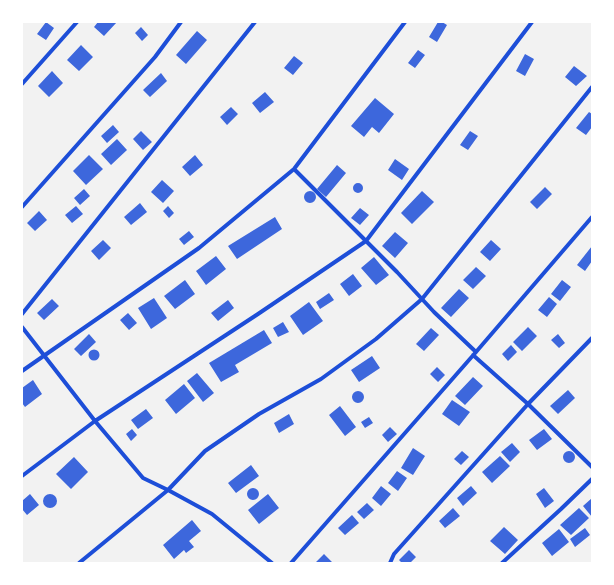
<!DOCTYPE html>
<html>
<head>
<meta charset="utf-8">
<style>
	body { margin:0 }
	#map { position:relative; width:614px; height:585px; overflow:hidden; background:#f2f2f2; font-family:Rubik,sans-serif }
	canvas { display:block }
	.frame { position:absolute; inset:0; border:23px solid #fff; pointer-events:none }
</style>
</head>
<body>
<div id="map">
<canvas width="614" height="585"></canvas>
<div class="frame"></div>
</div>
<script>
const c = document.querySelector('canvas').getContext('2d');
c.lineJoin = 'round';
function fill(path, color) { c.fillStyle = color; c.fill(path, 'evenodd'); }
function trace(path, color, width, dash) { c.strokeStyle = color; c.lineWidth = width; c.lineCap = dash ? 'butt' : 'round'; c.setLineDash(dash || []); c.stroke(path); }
fill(new Path2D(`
	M 46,22 L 54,28 L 46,40 L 37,34 Z
	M 98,22 L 117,22 L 104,36 L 94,27 Z
	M 438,22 L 442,22 L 447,25 L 437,42 L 429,37 Z
	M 141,27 L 148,35 L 142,41 L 135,33 Z
	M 197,31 L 207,40 L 186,64 L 176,55 Z
	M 81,45 L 93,57 L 79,71 L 67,60 Z
	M 418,50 L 425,55 L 415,68 L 408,63 Z
	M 525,54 L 534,59 L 525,76 L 516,71 Z
	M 294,56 L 303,63 L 293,75 L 284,68 Z
	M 574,66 L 587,76 L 576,86 L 565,77 Z
	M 52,71 L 63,83 L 49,97 L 38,86 Z
	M 161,73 L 167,81 L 150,97 L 143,90 Z
	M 265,92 L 274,102 L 260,113 L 252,103 Z
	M 375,98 L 394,114 L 379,133 L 372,127 L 364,137 L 351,126 Z
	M 231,107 L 238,114 L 227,125 L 220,117 Z
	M 589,112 L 592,114 L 592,127 L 586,135 L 576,128 Z
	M 113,125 L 119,132 L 107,143 L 101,136 Z
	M 141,131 L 152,142 L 143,150 L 133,139 Z
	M 470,131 L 478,136 L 468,150 L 460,145 Z
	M 117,139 L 127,150 L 111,165 L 101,154 Z
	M 89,155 L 103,169 L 86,185 L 73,171 Z
	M 195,155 L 203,165 L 190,176 L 182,167 Z
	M 395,159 L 409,169 L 402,180 L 388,170 Z
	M 337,165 L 346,173 L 326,197 L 317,189 Z
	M 162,180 L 174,191 L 163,203 L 151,192 Z
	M353 188a5 5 0 1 1 10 0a5 5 0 1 1-10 0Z
	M 545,187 L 552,194 L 537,209 L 530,202 Z
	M 84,189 L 90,196 L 80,205 L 74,198 Z
	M304 197a6 6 0 1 1 12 0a6 6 0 1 1-12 0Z
	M 422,191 L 434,202 L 412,224 L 401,213 Z
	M 140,203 L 147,212 L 131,225 L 124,217 Z
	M 76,206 L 83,214 L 72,223 L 65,215 Z
	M 168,206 L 174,213 L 169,218 L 163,211 Z
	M 360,208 L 369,215 L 360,225 L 351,218 Z
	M 39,211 L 47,220 L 35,231 L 27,223 Z
	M 275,217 L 282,229 L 237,259 L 228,246 Z
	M 189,231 L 194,237 L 184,245 L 179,239 Z
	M 395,232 L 408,243 L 395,258 L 382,246 Z
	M 103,240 L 111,248 L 99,260 L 91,251 Z
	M 491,240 L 501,249 L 490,261 L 480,252 Z
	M 592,246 L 592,261 L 585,271 L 577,265 Z
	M 216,256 L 226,269 L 206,285 L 196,271 Z
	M 374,257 L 389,275 L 376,285 L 361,268 Z
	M 476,267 L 486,276 L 473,289 L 463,280 Z
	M 353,274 L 362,286 L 349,296 L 340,284 Z
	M 185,280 L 195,294 L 175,309 L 164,296 Z
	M 562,280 L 571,287 L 560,301 L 551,294 Z
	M 459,289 L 469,298 L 451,317 L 441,308 Z
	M 329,293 L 334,300 L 320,309 L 316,302 Z
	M 549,297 L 557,304 L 547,317 L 538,310 Z
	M 154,298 L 167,318 L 151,329 L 138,308 Z
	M 52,299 L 59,306 L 44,320 L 37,313 Z
	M 228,300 L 234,308 L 218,321 L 211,313 Z
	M 309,302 L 323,321 L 303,335 L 290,316 Z
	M 128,313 L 137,323 L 129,330 L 120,320 Z
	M 283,322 L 289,332 L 278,337 L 273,328 Z
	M 528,327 L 537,336 L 522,351 L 513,342 Z
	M 431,328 L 439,335 L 424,351 L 416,344 Z
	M 264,330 L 272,343 L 235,365 L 239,372 L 221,382 L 209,363 Z
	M 89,334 L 96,342 L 81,356 L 74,349 Z
	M 558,334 L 565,343 L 559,348 L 551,340 Z
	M 511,345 L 517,352 L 508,361 L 502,354 Z
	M88.5 355a5.5 5.5 0 1 1 11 0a5.5 5.5 0 1 1-11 0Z
	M 372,356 L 380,368 L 359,382 L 351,370 Z
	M 437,367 L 445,375 L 438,382 L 430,374 Z
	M 197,373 L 214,393 L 203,402 L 187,381 Z
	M 473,377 L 483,386 L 465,405 L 455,396 Z
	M 33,380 L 42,394 L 25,407 L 22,403 L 22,388 Z
	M 184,384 L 195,398 L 176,414 L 165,400 Z
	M 568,390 L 575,398 L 558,414 L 550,406 Z
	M352 397a6 6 0 1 1 12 0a6 6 0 1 1-12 0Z
	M 452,400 L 470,412 L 459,426 L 442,414 Z
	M 340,406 L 356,427 L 345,436 L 329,415 Z
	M 146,409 L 153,418 L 138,429 L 131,420 Z
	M 289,414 L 294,424 L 279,433 L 274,423 Z
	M 369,417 L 373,423 L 365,428 L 361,422 Z
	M 390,427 L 397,434 L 388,442 L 382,435 Z
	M 132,429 L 137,435 L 131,441 L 126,434 Z
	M 544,429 L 552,439 L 537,450 L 529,440 Z
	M 512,443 L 520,452 L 510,462 L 501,452 Z
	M 413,448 L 425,456 L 413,475 L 401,468 Z
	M563 457a6 6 0 1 1 12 0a6 6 0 1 1-12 0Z
	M 462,451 L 469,457 L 461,465 L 454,459 Z
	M 500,456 L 510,466 L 492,483 L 482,472 Z
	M 74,457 L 88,472 L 71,489 L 56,474 Z
	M 251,465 L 259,476 L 236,493 L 228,483 Z
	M 397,471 L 407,478 L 398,491 L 388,483 Z
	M 381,486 L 391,494 L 381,506 L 372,498 Z
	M 471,486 L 477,493 L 463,506 L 457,498 Z
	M247 494a6 6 0 1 1 12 0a6 6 0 1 1-12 0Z
	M 544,488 L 554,501 L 545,508 L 536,494 Z
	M 30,494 L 39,505 L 27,515 L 22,509 L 22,501 Z
	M 268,494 L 279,508 L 259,524 L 248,510 Z
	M43 501a7 7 0 1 1 14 0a7 7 0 1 1-14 0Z
	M 592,498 L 592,517 L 583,506 Z
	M 367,503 L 374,510 L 364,519 L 357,512 Z
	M 453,508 L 460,516 L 445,528 L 439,521 Z
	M 579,508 L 589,518 L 571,535 L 560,525 Z
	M 352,515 L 359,523 L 345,535 L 338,528 Z
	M 192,520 L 201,531 L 189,541 L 194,547 L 186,553 L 184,550 L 174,559 L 163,545 Z
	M 504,527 L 518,540 L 505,554 L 490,541 Z
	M 585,528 L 590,535 L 575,547 L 570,539 Z
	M 559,529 L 569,542 L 552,556 L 542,543 Z
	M 409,550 L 416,557 L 410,563 L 402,563 L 399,560 Z
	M 324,554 L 333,563 L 315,563 Z`), '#3d67dc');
trace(new Path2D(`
	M 22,84 L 77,22
	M 294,169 L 397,272 L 434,312 L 476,352
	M 22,207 L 155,57 L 181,22
	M 22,314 L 255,22
	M 22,327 L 95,421 L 143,478 L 168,490 L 212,514 L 272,563
	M 473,355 L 528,404 L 592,467
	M 22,371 L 199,248 L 294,169 L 405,22
	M 22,476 L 95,421 L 258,314 L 366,241 L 532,22
	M 79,563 L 168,490 L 205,451 L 259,414 L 321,379 L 376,339 L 422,299 L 592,87
	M 291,563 L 476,352 L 592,217
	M 390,563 L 394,554 L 528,404 L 592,338
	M 502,563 L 561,509 L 592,479`), '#1d4ed8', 4);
</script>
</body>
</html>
